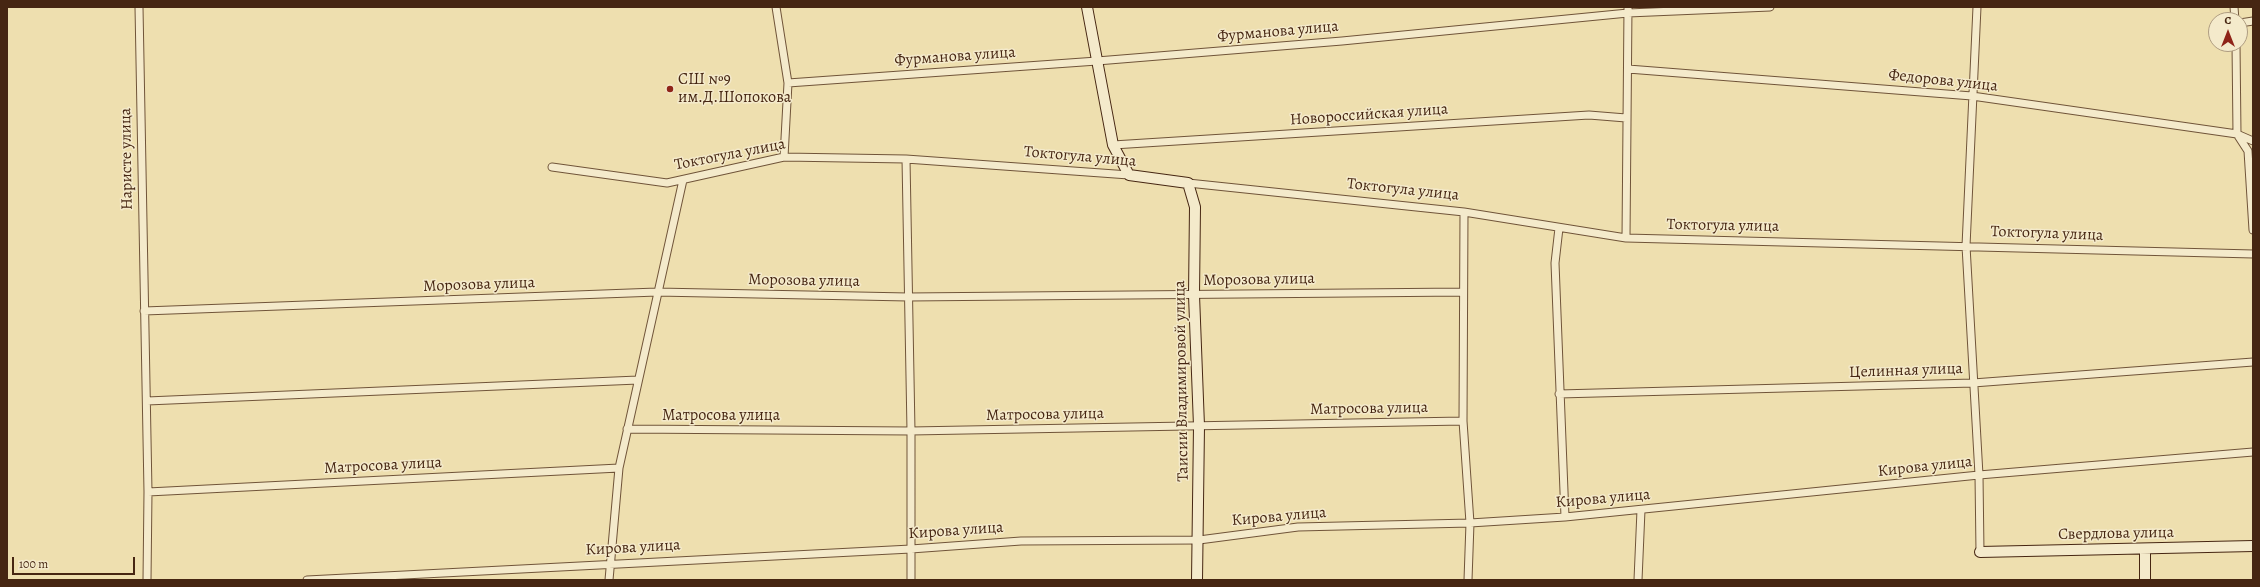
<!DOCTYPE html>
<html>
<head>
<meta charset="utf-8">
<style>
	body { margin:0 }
	#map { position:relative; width:2260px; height:587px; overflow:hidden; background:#eedfaf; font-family:Alegreya,serif }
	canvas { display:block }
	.frame { position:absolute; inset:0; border:8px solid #462612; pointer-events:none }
	.north { position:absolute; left:2208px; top:12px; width:40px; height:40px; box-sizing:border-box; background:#f4eacb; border:1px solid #ae9c81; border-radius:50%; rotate:0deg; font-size:11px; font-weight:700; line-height:16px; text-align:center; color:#462612 }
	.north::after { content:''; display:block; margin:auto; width:14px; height:18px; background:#8f2418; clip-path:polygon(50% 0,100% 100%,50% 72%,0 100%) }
	.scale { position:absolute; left:12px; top:557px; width:123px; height:18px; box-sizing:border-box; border:2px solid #462612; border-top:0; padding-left:5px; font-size:12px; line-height:14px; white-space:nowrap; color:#462612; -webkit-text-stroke:3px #f4eacb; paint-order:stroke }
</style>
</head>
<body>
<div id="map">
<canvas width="2260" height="587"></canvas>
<div class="frame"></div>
<div class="north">С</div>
<div class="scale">100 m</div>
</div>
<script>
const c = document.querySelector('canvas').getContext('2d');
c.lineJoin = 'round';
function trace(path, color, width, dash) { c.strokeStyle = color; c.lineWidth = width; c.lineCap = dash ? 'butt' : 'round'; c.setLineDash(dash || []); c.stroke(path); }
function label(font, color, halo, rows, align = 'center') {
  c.font = font + ' Alegreya,serif'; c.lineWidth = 3; c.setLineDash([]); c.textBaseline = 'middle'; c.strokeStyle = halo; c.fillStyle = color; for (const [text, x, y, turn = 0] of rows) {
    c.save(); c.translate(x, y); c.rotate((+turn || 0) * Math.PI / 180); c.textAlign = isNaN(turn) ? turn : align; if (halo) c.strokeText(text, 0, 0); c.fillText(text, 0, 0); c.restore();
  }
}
const street = new Path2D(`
	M 139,7 L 148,492 L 147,580
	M 776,7 L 788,83 L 784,157
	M 1977,7 L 1966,246 L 1979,475 L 1980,552
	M 2234,7 L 2235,20
	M 2240,23 L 2253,21
	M 2236,44 L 2237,134 L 2248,151 L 2253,230
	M 1628,69 L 1972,96 L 2237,134 L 2253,141
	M 788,83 L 1097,61 L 1342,41 L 1628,13 L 1770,7
	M 1113,145 L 1589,115 L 1626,118
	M 906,159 L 911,431 L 911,580
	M 552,167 L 667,183 L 784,157 L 906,159 L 1129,175
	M 1188,183 L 1464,212 L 1626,238 L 2253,254
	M 1464,212 L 1463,421 L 1470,523 L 1468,580
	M 1559,228 L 1555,263 L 1565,517
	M 1626,238 L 1628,7
	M 144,311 L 657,292 L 908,297 L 1463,292
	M 1559,394 L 1973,383 L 2253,362
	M 147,401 L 638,380
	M 627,429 L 911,431 L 1463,421
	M 148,492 L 619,468
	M 307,580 L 911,549 L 1021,541 L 1199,540 L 1298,527 L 1470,523 L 1565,517 L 1979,475 L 2253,452
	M 609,580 L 619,468 L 683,180
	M 1638,580 L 1641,510`);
const secondary = new Path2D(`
	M 1087,7 L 1113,145 L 1129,175 L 1188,183 L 1195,207 L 1194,295 L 1199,426 L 1197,580
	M 1980,552 L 2253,546
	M 2145,580 L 2145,549`);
trace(street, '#705439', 9);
trace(secondary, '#462612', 12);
trace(street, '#f4eacb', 7);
trace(secondary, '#f4eacb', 10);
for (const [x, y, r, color] of [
	[670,89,4,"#8f2418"]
]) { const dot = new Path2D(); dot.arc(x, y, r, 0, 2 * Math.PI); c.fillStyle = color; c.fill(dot); trace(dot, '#f4eacb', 1.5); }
label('16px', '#462612', '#f4eacb', [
	["Фурманова улица",1278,32,-5],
	["Фурманова улица",955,57,-4],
	["Федорова улица",1943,81,6],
	["Новороссийская улица",1369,115,-4],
	["Токтогула улица",730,155,-11],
	["Токтогула улица",1080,157,5],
	["Наристе улица",127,159,-91],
	["Токтогула улица",1403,190,6],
	["Токтогула улица",1723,226,1],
	["Токтогула улица",2047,234,2],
	["Морозова улица",1259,280,-1],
	["Морозова улица",804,281,1],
	["Морозова улица",479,285,-2],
	["Целинная улица",1906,371,-2],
	["Таисии Владимировой улица",1182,381,-91],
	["Матросова улица",1369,409,-1],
	["Матросова улица",1045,415,-1],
	["Матросова улица",721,416],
	["Матросова улица",383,466,-3],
	["Кирова улица",1925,467,-6],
	["Кирова улица",1603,499,-5],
	["Кирова улица",1279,517,-5],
	["Кирова улица",956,531,-4],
	["Свердлова улица",2116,534,-1],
	["Кирова улица",633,548,-3]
]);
label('16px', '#462612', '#f4eacb', [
	["СШ №9",678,80],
	["им.Д.Шопокова",678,98]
], 'left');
</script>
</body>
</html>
